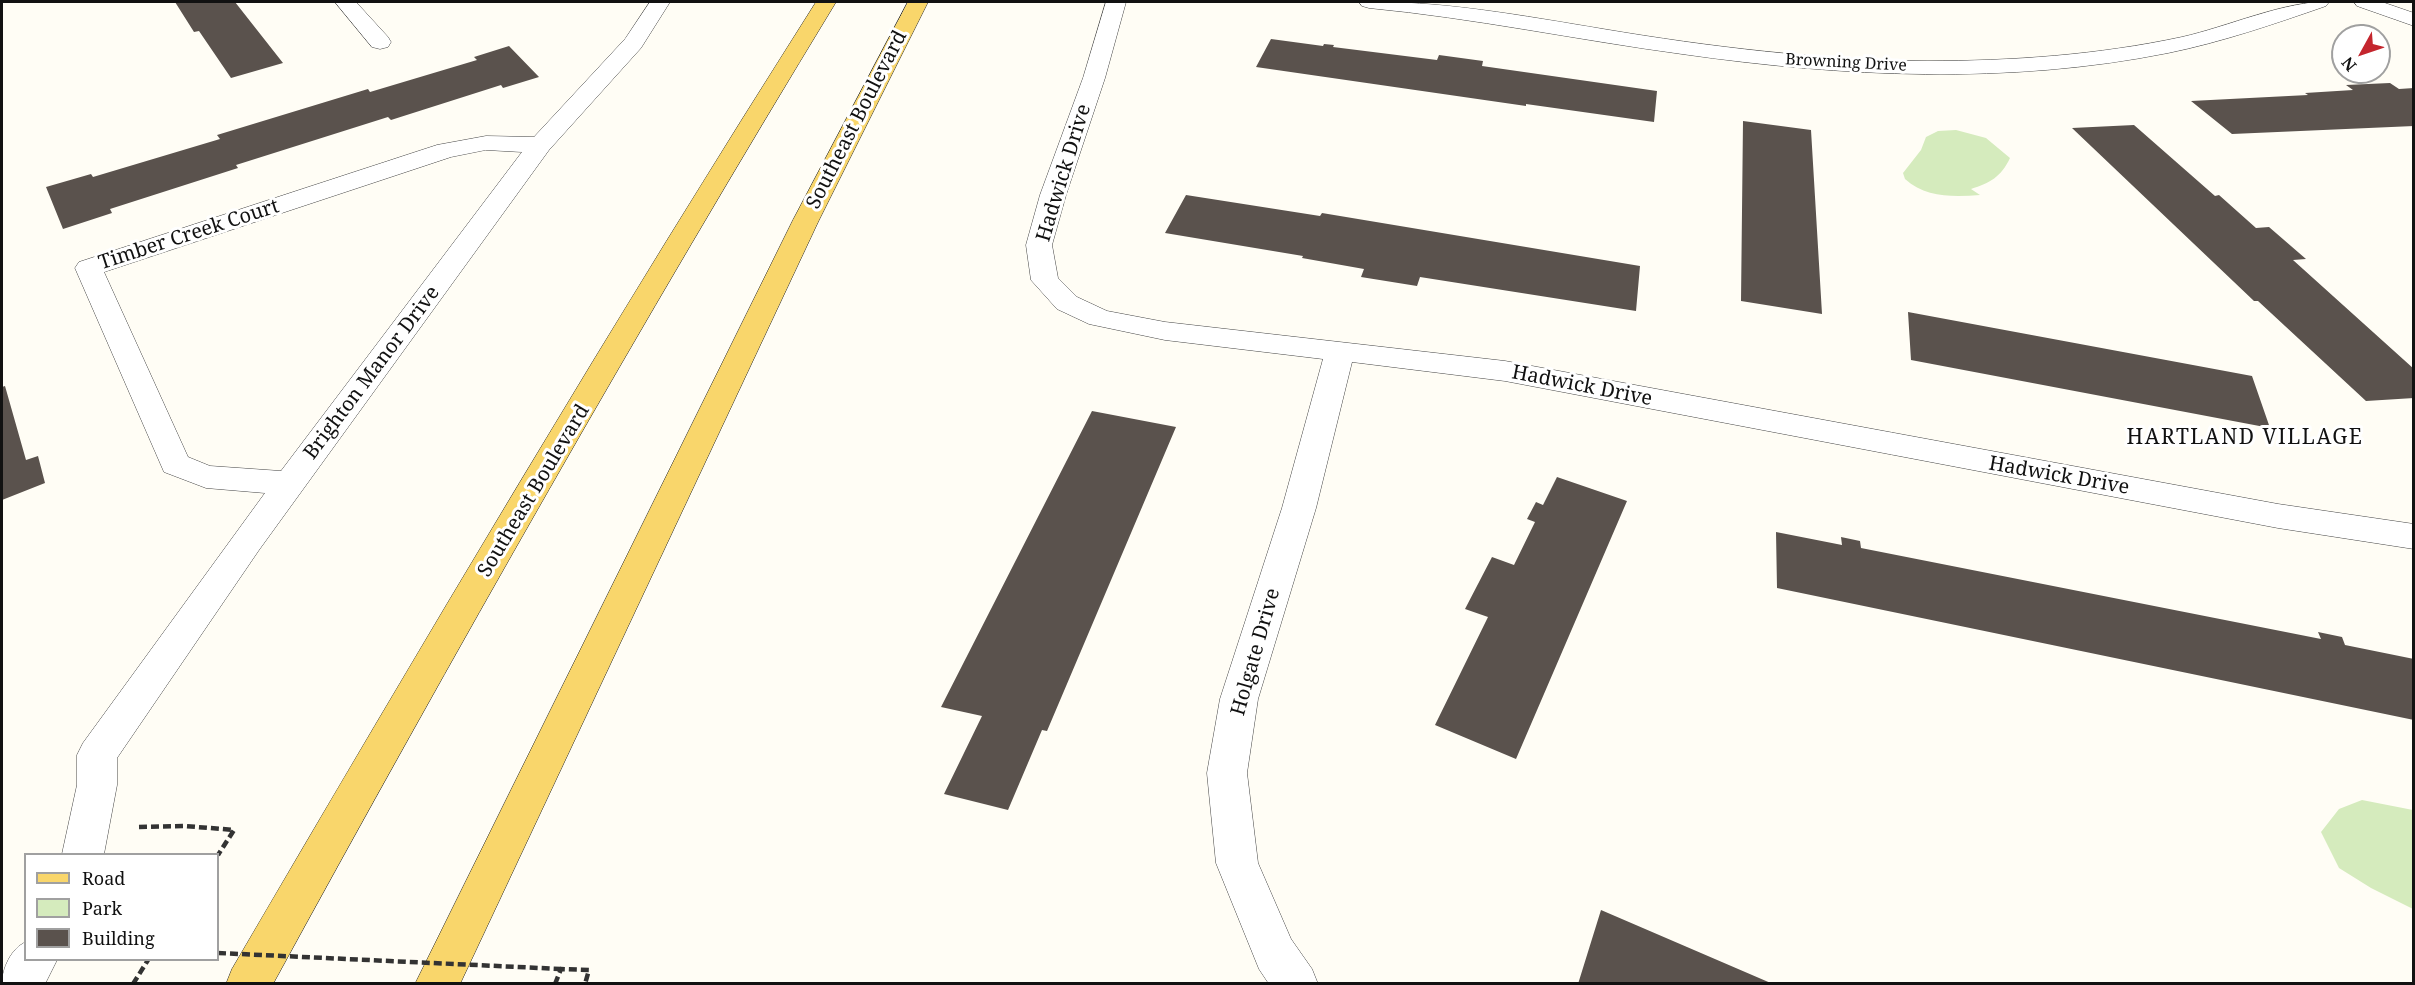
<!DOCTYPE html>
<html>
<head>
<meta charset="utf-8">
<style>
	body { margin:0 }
	#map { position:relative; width:2415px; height:985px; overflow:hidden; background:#fffdf5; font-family:"Noto Serif",serif }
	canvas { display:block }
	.frame { position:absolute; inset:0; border:3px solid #111; pointer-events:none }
	.legend { position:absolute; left:24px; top:853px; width:195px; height:108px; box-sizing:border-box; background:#fff; border:2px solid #a0a0a0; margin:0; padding:8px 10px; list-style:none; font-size:18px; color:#111 }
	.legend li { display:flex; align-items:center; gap:12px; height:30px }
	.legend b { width:30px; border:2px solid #a0a0a0 }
	.north { position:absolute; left:2331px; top:24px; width:60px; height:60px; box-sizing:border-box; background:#fff; border:2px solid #a0a0a0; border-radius:50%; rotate:230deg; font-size:16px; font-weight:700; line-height:24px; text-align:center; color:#111 }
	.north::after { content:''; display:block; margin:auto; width:21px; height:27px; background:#c4262e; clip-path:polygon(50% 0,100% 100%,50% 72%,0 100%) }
</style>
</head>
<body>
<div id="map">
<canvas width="2415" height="985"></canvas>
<div class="frame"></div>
<ul class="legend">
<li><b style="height:8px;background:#f9d66b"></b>Road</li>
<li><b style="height:16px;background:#d5ebbd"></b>Park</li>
<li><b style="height:16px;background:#5a524d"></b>Building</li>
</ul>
<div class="north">N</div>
</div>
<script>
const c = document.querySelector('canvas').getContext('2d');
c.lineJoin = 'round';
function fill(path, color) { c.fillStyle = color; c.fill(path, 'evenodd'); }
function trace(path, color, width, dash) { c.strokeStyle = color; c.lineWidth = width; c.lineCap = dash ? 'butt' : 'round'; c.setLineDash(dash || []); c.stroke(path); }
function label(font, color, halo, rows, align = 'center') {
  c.font = font + ' "Noto Serif",serif'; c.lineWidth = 6; c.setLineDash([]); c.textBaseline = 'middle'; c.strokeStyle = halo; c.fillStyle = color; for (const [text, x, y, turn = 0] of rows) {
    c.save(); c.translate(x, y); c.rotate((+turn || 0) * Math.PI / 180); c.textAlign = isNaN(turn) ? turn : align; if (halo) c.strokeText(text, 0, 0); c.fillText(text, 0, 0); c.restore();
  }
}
fill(new Path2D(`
	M 1956,130 L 1986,138 L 2010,158 C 2001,177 1990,183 1971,189 L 1980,195 C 1954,197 1926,198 1905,179 L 1903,173 L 1921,150 L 1926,137 L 1938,131 Z
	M 2362,800 L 2413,810 L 2413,909 L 2371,888 L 2339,868 L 2321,832 L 2339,809 Z`), '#d5ebbd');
fill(new Path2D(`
	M 175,2 L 235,2 L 283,63 L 231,78 L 199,31 L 194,32 Z
	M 1271,39 L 1323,46 L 1324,44 L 1334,45 L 1333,47 L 1437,60 L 1439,55 L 1483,61 L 1482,66 L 1657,91 L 1654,122 L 1526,104 L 1526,106 L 1256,67 Z
	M 509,46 L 539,77 L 503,88 L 501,85 L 391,120 L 388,117 L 236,165 L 238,168 L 110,209 L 112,213 L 63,229 L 46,187 L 91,174 L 93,177 L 220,139 L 217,135 L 368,89 L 370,92 L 477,60 L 474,57 Z
	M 2390,83 L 2399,89 L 2414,88 L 2414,126 L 2232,134 L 2191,101 L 2308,95 L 2305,93 L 2353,90 L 2346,85 Z
	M 1743,121 L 1811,130 L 1822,314 L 1741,301 Z
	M 2134,125 L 2215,196 L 2219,195 L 2256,228 L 2269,227 L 2306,259 L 2293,260 L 2414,369 L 2414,398 L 2366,401 L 2258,301 L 2254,301 L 2072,128 Z
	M 1186,195 L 1320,216 L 1322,213 L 1640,266 L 1636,311 L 1420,277 L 1417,286 L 1361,277 L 1364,269 L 1302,258 L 1303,256 L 1165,233 Z
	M 1908,312 L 2252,376 L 2270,428 L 1911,360 Z
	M 5,386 L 26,460 L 38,456 L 45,483 L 2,500 L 2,387 Z
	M 1092,411 L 1176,427 L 1047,731 L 1042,730 L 1008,810 L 944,794 L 982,716 L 941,707 Z
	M 1557,477 L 1627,501 L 1516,759 L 1435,725 L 1488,617 L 1465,609 L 1492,557 L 1514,565 L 1535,522 L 1527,519 L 1536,502 L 1543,505 Z
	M 1776,532 L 1842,545 L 1841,537 L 1860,541 L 1861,548 L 2321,639 L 2318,632 L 2342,637 L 2345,645 L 2414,659 L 2414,720 L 1777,588 Z
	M 1601,910 L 1773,984 L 1578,984 Z`), '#5a524d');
const minor = new Path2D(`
	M 335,2 L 356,2 L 388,37 L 391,42 L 388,47 L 380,49 L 372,47 Z
	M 650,2 L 670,2 L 641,48 L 549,150 L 259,550 L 117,758 L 117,785 L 104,854 L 62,854 L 77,785 L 77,755 L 83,743 L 265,493 L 206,488 L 164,472 L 75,268 L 79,262 L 437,145 L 486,136 L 534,137 L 625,39 ZM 486,150 L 522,152 L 281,471 L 210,466 L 188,457 L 104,272 L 451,157 Z
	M 1106,2 L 1126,2 L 1105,78 L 1066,195 L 1052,245 L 1058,278 L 1077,297 L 1107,311 L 1165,322 L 1505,361 L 2278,504 L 2414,524 L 2414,549 L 2278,528 L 1505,381 L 1352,362 L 1316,508 L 1258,699 L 1247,773 L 1258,863 L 1291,939 L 1312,969 L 1318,984 L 1269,984 L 1259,969 L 1216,863 L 1207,773 L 1220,699 L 1282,508 L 1323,359 L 1165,340 L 1089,324 L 1057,309 L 1031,280 L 1026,245 L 1040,195 L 1083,78 Z
	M 1359,2 C 1439,0 1524,16 1603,29 C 1710,47 1819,60 1927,61 C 2012,61 2098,55 2182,37 C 2227,27 2287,0 2329,2 L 2326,6 C 2274,24 2222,42 2168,53 C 2008,85 1843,77 1682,54 C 1578,40 1474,18 1369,8 L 1362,6 Z
	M 2354,2 L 2382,2 L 2414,13 L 2414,26 L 2357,6 Z
	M 26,942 L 26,960 L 57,960 L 45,984 L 2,984 C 2,969 11,948 26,942 Z`);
const major = new Path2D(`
	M 816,2 L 836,2 C 640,324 454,653 273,984 L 226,984 L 232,969 C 422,644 614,320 816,2 Z
	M 908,2 L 928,2 L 819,220 L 460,984 L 415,984 L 793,220 Z`);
trace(minor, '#444', 1);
trace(major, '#222', 1);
trace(new Path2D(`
	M 139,827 L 185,826 L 234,830 L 218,855
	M 133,984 L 148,960
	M 555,984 L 561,969 L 589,970 L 585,984`), '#333', 4.5, [8, 4]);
fill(minor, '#fff');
fill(major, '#f9d66b');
trace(new Path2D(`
	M 218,953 L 561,969`), '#333', 4.5, [8, 4]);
label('16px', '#111', '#fff', [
	["Browning Drive",1846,63,3]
]);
label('20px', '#111', '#fff', [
	["Southeast Boulevard",857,120,-63],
	["Hadwick Drive",1064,173,-73],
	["Timber Creek Court",189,235,-18],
	["Brighton Manor Drive",372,373,-53],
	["Hadwick Drive",1582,386,11],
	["Hadwick Drive",2059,476,10],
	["Southeast Boulevard",534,491,-59],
	["Holgate Drive",1256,652,-74]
]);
c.letterSpacing = '1.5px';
label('21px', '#111', '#fff', [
	["HARTLAND VILLAGE",2245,438]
]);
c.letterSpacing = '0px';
</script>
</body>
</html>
